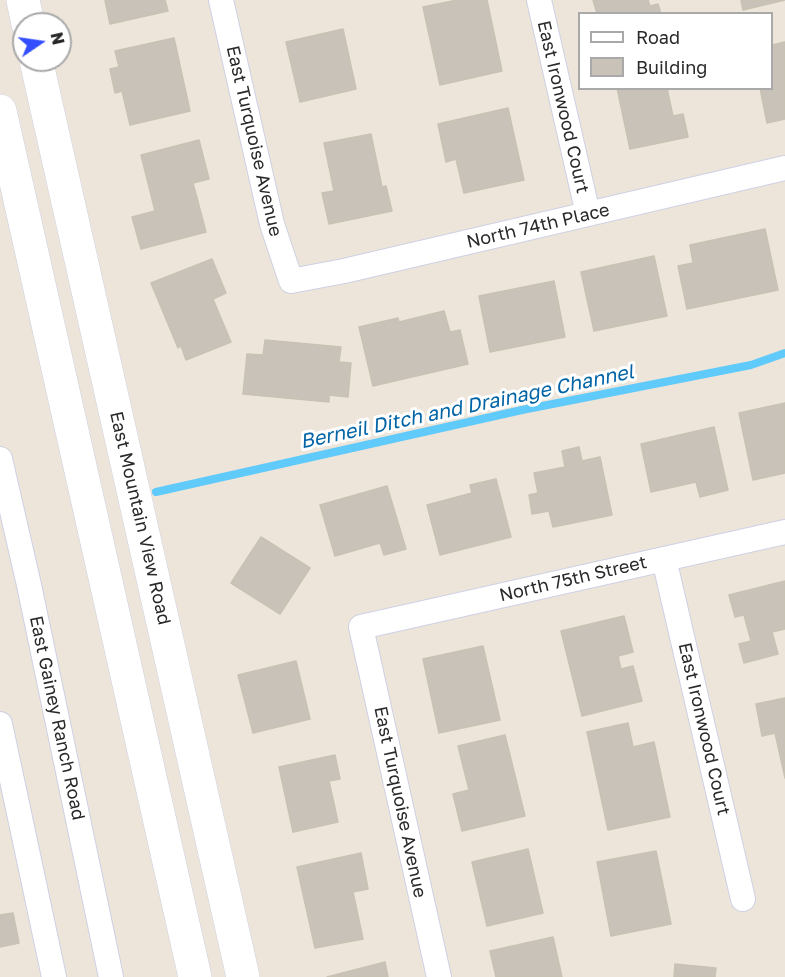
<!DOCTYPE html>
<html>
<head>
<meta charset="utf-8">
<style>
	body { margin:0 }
	#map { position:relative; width:785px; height:977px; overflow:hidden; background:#ede5d9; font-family:"Golos Text",sans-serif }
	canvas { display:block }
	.legend { position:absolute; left:578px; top:12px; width:195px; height:78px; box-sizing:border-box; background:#fff; border:2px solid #a9a9a9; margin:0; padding:8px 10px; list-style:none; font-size:18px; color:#292929 }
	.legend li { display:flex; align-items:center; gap:12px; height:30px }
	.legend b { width:30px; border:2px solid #a9a9a9 }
	.north { position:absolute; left:12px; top:12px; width:60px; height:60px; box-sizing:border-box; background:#fff; border:2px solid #a9a9a9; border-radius:50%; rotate:77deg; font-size:16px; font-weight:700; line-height:24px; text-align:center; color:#292929 }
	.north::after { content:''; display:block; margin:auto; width:21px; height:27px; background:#344fff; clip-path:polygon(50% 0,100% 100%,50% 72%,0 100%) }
</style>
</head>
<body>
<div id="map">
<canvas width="785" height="977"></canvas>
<ul class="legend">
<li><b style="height:8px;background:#fff"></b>Road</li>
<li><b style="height:16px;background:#c8c2b9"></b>Building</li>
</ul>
<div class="north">N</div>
</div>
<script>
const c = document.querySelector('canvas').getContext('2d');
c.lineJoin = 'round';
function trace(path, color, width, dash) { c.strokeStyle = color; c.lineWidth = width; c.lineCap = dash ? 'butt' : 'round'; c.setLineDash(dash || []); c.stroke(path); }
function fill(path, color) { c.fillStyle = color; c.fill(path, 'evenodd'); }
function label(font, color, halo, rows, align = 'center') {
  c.font = font + ' "Golos Text",sans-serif'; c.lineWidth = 6; c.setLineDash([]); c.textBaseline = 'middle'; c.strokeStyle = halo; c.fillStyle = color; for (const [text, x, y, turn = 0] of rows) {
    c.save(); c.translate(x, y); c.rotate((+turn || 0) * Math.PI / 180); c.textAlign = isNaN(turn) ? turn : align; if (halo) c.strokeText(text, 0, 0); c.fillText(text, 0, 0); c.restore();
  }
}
trace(new Path2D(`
	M 156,492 L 522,410 L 751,365 L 785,353`), '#60cafb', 8);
const building = new Path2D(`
	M 105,0 L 165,0 L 168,11 L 110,24 Z
	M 457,0 L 487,0 L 502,71 L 440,85 L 423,7 Z
	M 593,0 L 648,0 L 650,6 L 658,4 L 661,14 L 597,14 Z
	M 741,0 L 785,0 L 743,10 Z
	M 343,29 L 356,89 L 300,102 L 286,42 Z
	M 174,38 L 190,111 L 130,125 L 122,91 L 115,93 L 110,69 L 119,67 L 115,51 Z
	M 785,42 L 785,119 L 767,123 L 760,88 L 772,88 L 772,45 Z
	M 617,88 L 667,88 L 673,116 L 683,114 L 688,137 L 630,149 Z
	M 508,108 L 524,180 L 464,193 L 456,159 L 446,162 L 438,124 Z
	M 371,134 L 382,187 L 386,186 L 392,211 L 329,224 L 322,193 L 334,191 L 324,143 Z
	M 199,140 L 209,179 L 193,183 L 206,232 L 141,249 L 132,217 L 155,211 L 141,155 Z
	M 765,229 L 778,290 L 687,309 L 678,266 L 693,263 L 690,245 Z
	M 654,256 L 667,316 L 594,331 L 581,272 Z
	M 212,259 L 226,293 L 213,299 L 231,342 L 186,360 L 181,346 L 178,348 L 151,283 Z
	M 554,281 L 565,337 L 490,352 L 479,296 Z
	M 444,311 L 450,332 L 460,330 L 468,364 L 373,386 L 359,327 L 398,318 L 399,322 Z
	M 265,340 L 341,347 L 339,362 L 351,363 L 348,397 L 329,395 L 329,402 L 243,394 L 247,354 L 263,355 Z
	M 785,403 L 785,473 L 753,480 L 739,413 Z
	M 714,427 L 728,490 L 700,497 L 696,482 L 651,492 L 641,444 Z
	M 579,447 L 582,461 L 600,457 L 612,515 L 553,527 L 549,511 L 532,514 L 529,495 L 538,493 L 534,473 L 565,467 L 562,451 Z
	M 496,479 L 511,537 L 440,555 L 427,505 L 472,493 L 470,485 Z
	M 387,486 L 406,549 L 384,555 L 380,543 L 335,556 L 320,505 Z
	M 261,537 L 310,568 L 280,614 L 231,583 Z
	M 785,581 L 785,629 L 772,632 L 778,654 L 744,663 L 739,644 L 751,641 L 744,615 L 735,617 L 729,595 Z
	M 624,616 L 633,652 L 618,656 L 621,669 L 633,666 L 642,701 L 582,716 L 561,631 Z
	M 483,646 L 500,720 L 439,733 L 423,659 Z
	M 296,661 L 310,719 L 253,733 L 238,675 Z
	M 785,698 L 785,778 L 775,733 L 762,736 L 756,704 Z
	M 628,723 L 633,747 L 654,742 L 670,817 L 608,830 L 587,732 Z
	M 505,735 L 525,816 L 462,831 L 453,794 L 469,790 L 458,746 Z
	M 335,755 L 340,779 L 329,781 L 338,822 L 293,832 L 279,767 Z
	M 528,849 L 543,913 L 487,926 L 472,862 Z
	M 656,851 L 671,924 L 611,936 L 597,862 Z
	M 361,853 L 368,889 L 353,892 L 363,939 L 315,948 L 297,867 Z
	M 13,913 L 19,943 L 0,947 L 0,915 Z
	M 553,937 L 562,977 L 496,977 L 490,951 Z
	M 385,962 L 388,977 L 327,977 Z
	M 675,964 L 716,968 L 715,977 L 674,977 Z`);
fill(building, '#c8c2b9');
trace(building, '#c8c2b3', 1.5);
const minor = new Path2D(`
	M 221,0 L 272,224 L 291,281 L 344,271 L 785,168
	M 539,0 L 588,214
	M 0,459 L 29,585 L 111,977
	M 664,559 L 743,899
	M 0,724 L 54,977
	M 439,977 L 361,627 L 785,532`);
const secondary = new Path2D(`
	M 23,0 L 28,24
	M 36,60 L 243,977
	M 0,111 L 195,977`);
trace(minor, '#ced1e4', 26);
trace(secondary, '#ced1e4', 34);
trace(minor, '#fff', 24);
trace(secondary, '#fff', 33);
label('18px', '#292929', '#fff', [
	["East Ironwood Court",563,107,77],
	["East Turquoise Avenue",254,141,77],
	["North 74th Place",538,226,-13],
	["East Mountain View Road",140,518,77],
	["North 75th Street",573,579,-13],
	["East Gainey Ranch Road",57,718,78],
	["East Ironwood Court",704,729,77],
	["East Turquoise Avenue",400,802,78]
]);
label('italic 20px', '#0064a6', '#fff', [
	["Berneil Ditch and Drainage Channel",467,407,-12]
]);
</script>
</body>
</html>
